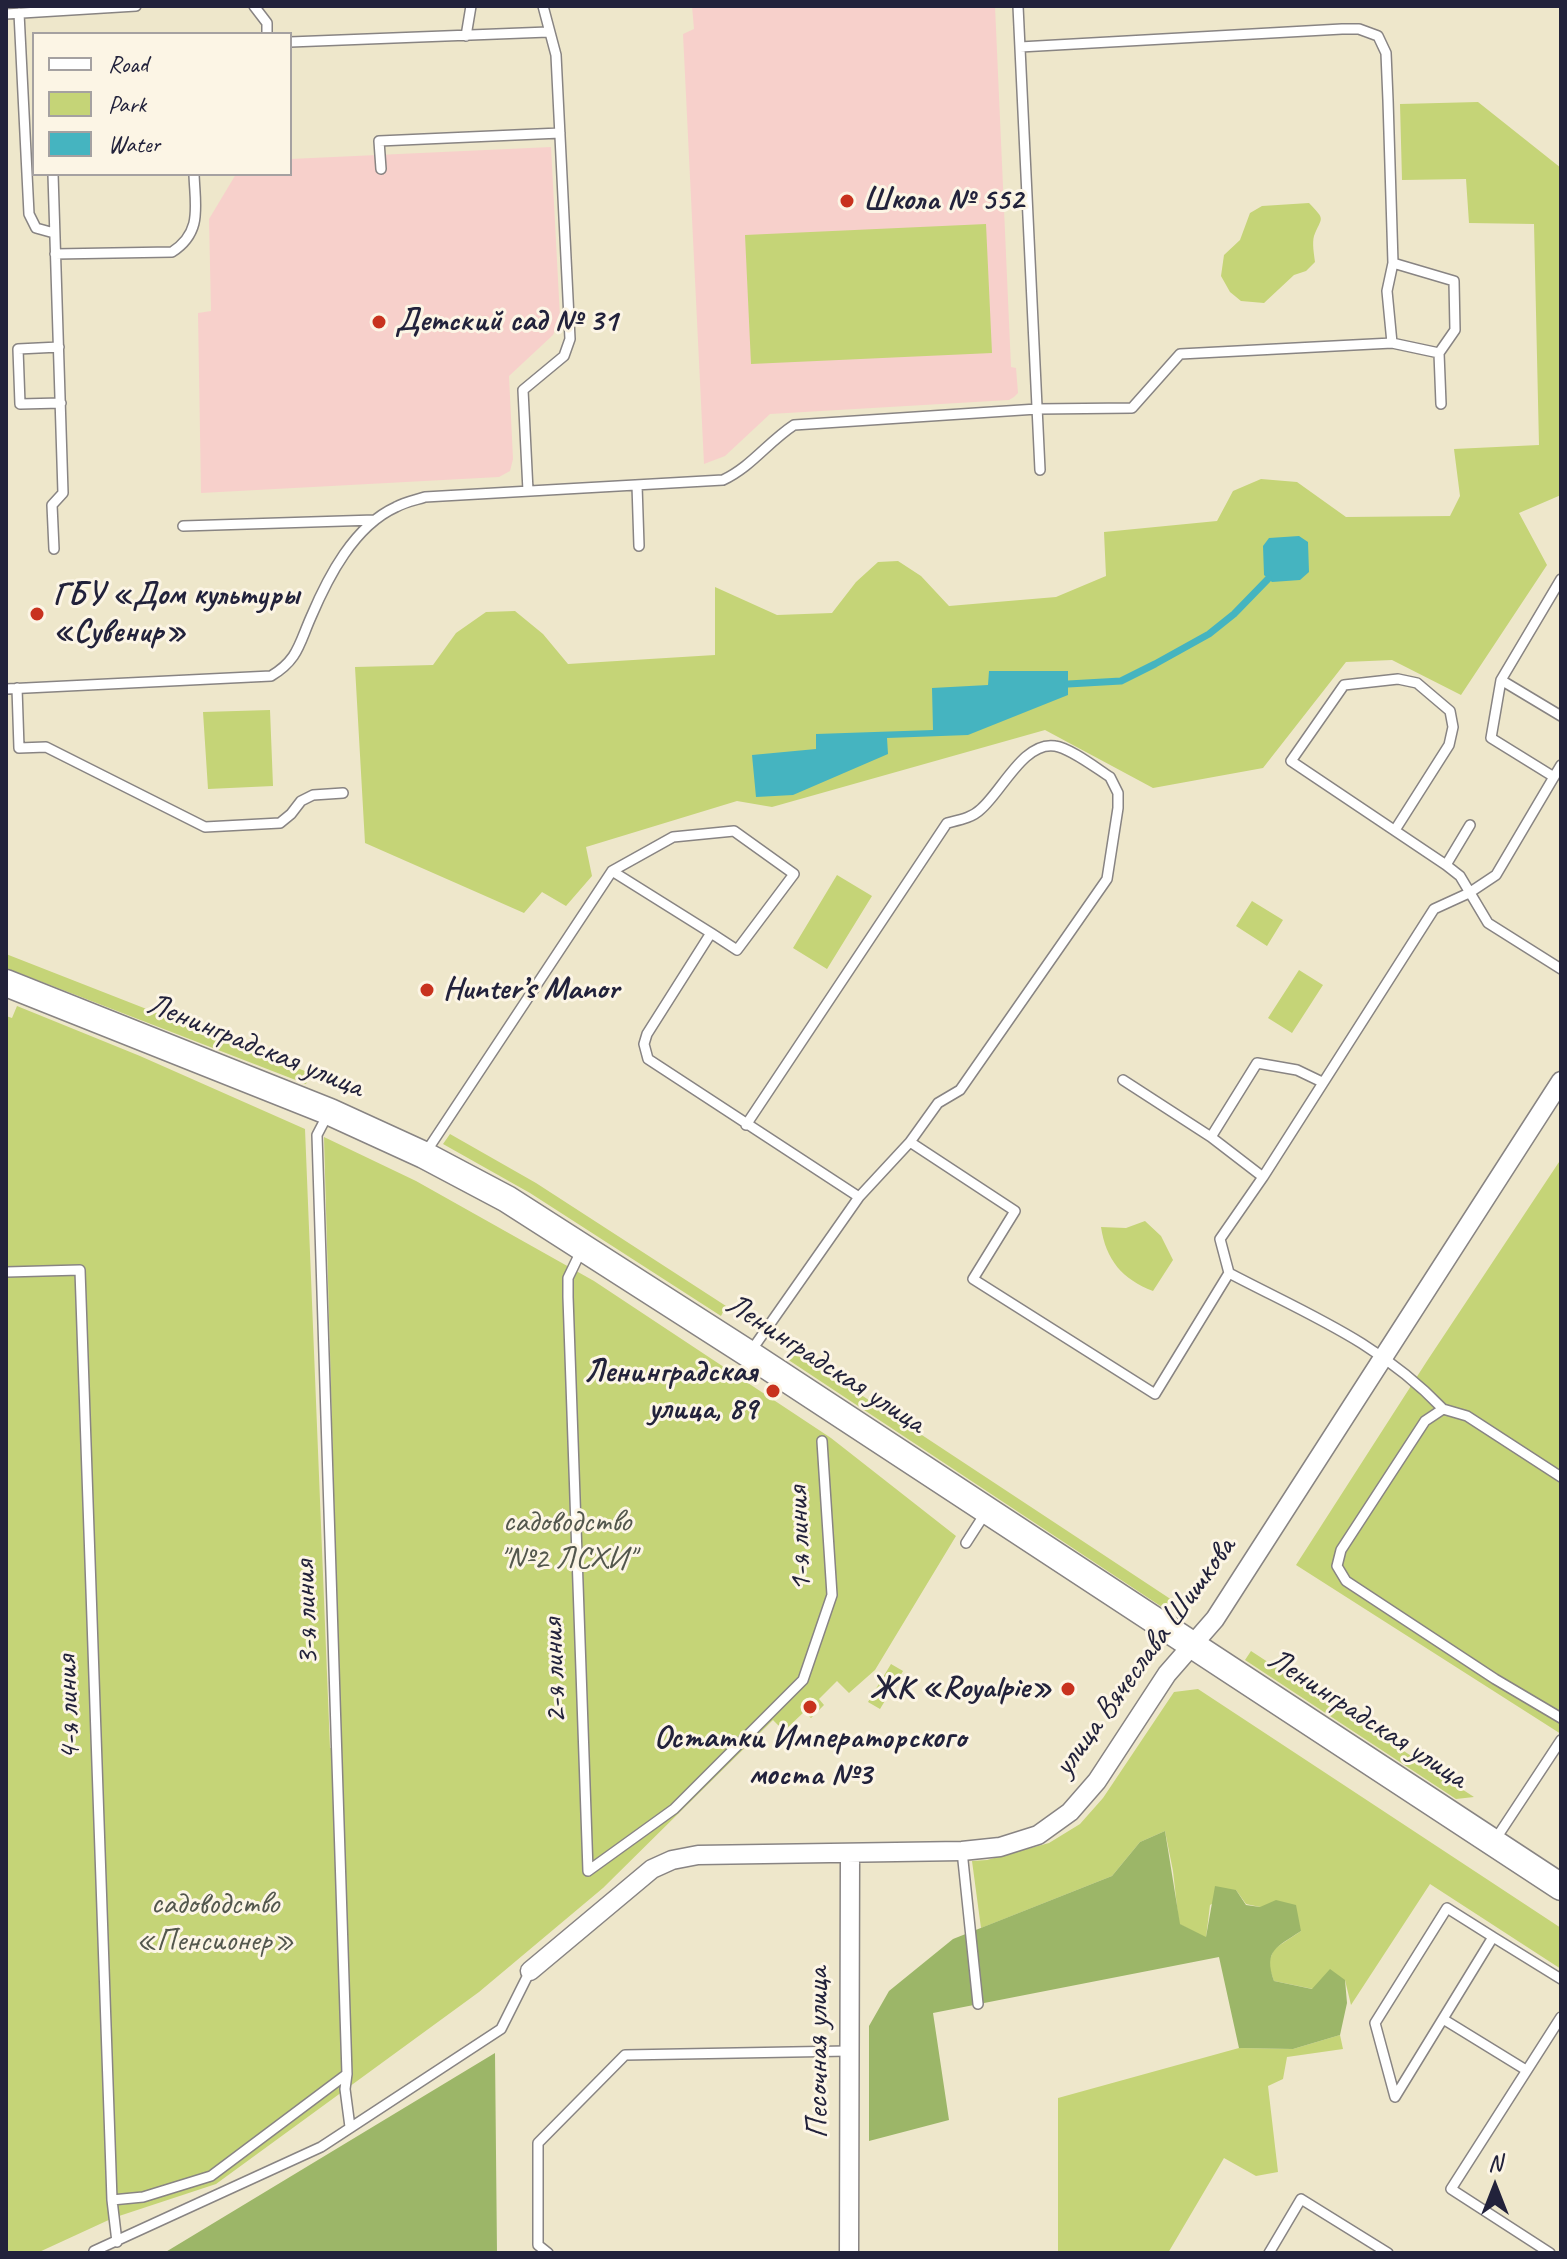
<!DOCTYPE html>
<html>
<head>
<meta charset="utf-8">
<style>
	body { margin:0 }
	#map { position:relative; width:1567px; height:2259px; overflow:hidden; background:#eee7cb; font-family:Caveat,sans-serif }
	canvas { display:block }
	.frame { position:absolute; inset:0; border:8px solid #22223b; pointer-events:none }
	.legend { position:absolute; left:32px; top:32px; width:260px; height:144px; box-sizing:border-box; background:#fcf5e5; border:2px solid #a5a1a1; margin:0; padding:10px 14px; list-style:none; font-size:24px; color:#22223b }
	.legend li { display:flex; align-items:center; gap:16px; height:40px }
	.legend b { width:40px; border:2px solid #a5a1a1 }
	.north { position:absolute; left:1455px; top:2147px; width:80px; height:80px; -webkit-text-stroke:6px #fcf5e5; paint-order:stroke; rotate:0deg; font-size:22px; font-weight:700; line-height:32px; text-align:center; color:#22223b }
	.north::after { content:''; display:block; margin:auto; width:28px; height:36px; background:#22223b; clip-path:polygon(50% 0,100% 100%,50% 72%,0 100%) }
</style>
</head>
<body>
<div id="map">
<canvas width="1567" height="2259"></canvas>
<div class="frame"></div>
<ul class="legend">
<li><b style="height:10px;background:#fff"></b>Road</li>
<li><b style="height:22px;background:#c5d477"></b>Park</li>
<li><b style="height:22px;background:#45b4c0"></b>Water</li>
</ul>
<div class="north">N</div>
</div>
<script>
const c = document.querySelector('canvas').getContext('2d');
c.lineJoin = 'round';
function fill(path, color) { c.fillStyle = color; c.fill(path, 'evenodd'); }
function trace(path, color, width, dash) { c.strokeStyle = color; c.lineWidth = width; c.lineCap = dash ? 'butt' : 'round'; c.setLineDash(dash || []); c.stroke(path); }
function label(font, color, halo, rows, align = 'center') {
  c.font = font + ' Caveat,sans-serif'; c.lineWidth = 6; c.setLineDash([]); c.textBaseline = 'middle'; c.strokeStyle = halo; c.fillStyle = color; for (const [text, x, y, turn = 0] of rows) {
    c.save(); c.translate(x, y); c.rotate((+turn || 0) * Math.PI / 180); c.textAlign = isNaN(turn) ? turn : align; if (halo) c.strokeText(text, 0, 0); c.fillText(text, 0, 0); c.restore();
  }
}
fill(new Path2D(`
	M 692,6 L 995,6 L 1011,367 L 1016,368 L 1018,393 L 1014,397 L 1009,400 L 770,414 L 725,456 L 704,464 L 683,34 L 694,29 Z
	M 551,147 L 560,317 L 553,335 L 509,376 L 513,459 L 510,471 L 499,477 L 201,493 L 198,313 L 211,311 L 209,219 L 236,174 L 290,174 L 290,159 Z`), '#f7d0cb');
fill(new Path2D(`
	M 1478,102 L 1561,168 L 1561,495 L 1519,513 L 1547,565 L 1461,695 L 1392,660 L 1346,662 L 1263,768 L 1153,788 L 1045,730 L 772,807 L 737,801 L 586,847 L 592,876 L 566,906 L 542,892 L 524,913 L 365,843 L 355,667 L 433,665 L 456,633 L 486,612 L 515,611 L 543,634 L 568,664 L 715,655 L 715,587 L 777,615 L 832,613 L 856,582 L 878,562 L 898,561 L 921,576 L 949,606 L 1056,597 L 1106,576 L 1104,532 L 1217,521 L 1233,491 L 1261,479 L 1297,482 L 1346,517 L 1450,516 L 1460,496 L 1454,449 L 1539,445 L 1534,224 L 1469,223 L 1466,179 L 1402,180 L 1400,104 Z
	M 1309,203 C 1326,221 1322,216 1314,236 C 1312,243 1314,254 1315,262 L 1306,271 L 1294,275 L 1264,303 L 1241,301 L 1230,292 L 1221,276 L 1224,255 L 1240,240 L 1250,213 L 1262,206 Z
	M 986,224 L 992,353 L 751,364 L 745,235 Z
	M 270,710 L 273,786 L 208,789 L 203,712 Z
	M 837,875 L 872,896 L 827,969 L 793,948 Z
	M 1252,901 L 1283,920 L 1267,946 L 1236,926 Z
	M 6,954 L 310,1073 L 306,1084 L 6,968 Z
	M 1299,970 L 1323,985 L 1292,1033 L 1268,1018 Z
	M 17,1006 L 140,1056 L 305,1129 L 330,1748 L 341,1747 L 324,1137 L 416,1181 L 594,1281 L 831,1438 L 956,1536 L 875,1670 L 849,1693 L 837,1681 L 819,1699 L 824,1705 L 811,1718 L 804,1712 L 784,1731 L 773,1720 L 603,1888 L 479,1992 L 216,2184 L 113,2218 L 37,2253 L 6,2253 L 6,1016 L 12,1018 Z
	M 450,1134 L 536,1183 L 726,1306 L 721,1316 L 530,1193 L 443,1144 Z
	M 1561,1159 L 1561,1734 L 1296,1565 L 1427,1361 Z
	M 1145,1221 L 1161,1236 L 1173,1260 L 1153,1291 C 1122,1279 1106,1260 1101,1227 L 1126,1228 Z
	M 793,1350 L 1172,1600 L 1165,1609 L 787,1359 Z
	M 1251,1651 L 1474,1797 L 1456,1799 L 1245,1660 Z
	M 891,1664 L 903,1671 L 880,1709 L 868,1702 Z
	M 1198,1689 L 1561,1928 L 1561,1969 L 1430,1884 L 1351,2005 L 1345,1980 L 1313,1989 L 1274,1981 L 1268,1964 L 1274,1949 L 1301,1931 L 1260,1907 L 1246,1904 L 1236,1890 L 1210,1905 L 1206,1938 L 1179,1924 L 1173,1871 L 1165,1831 L 1140,1842 L 1112,1876 L 981,1928 L 972,1861 L 987,1860 L 1049,1843 L 1080,1824 L 1103,1798 L 1174,1692 Z
	M 1340,2035 L 1343,2049 L 1287,2057 L 1283,2079 L 1268,2086 L 1278,2172 L 1256,2176 L 1224,2158 L 1168,2253 L 1058,2253 L 1058,2098 L 1239,2048 L 1293,2049 Z`), '#c5d477');
fill(new Path2D(`
	M 1165,1831 L 1180,1924 L 1206,1937 L 1215,1886 L 1236,1890 L 1246,1905 L 1260,1907 L 1276,1900 L 1296,1905 L 1301,1931 C 1277,1947 1263,1950 1274,1981 L 1312,1989 L 1330,1969 L 1345,1980 L 1347,2003 L 1340,2035 L 1293,2049 L 1239,2048 L 1219,1957 L 933,2013 L 949,2120 L 869,2141 L 869,2026 L 889,1991 L 953,1939 L 1112,1876 L 1140,1842 Z
	M 495,2053 L 497,2253 L 164,2253 Z`), '#9cb668');
fill(new Path2D(`
	M 1299,536 L 1308,542 L 1309,572 L 1300,580 L 1272,582 L 1264,575 L 1263,546 L 1269,538 Z
	M 989,671 L 1068,671 L 1068,695 L 968,735 L 887,738 L 888,754 L 793,795 L 756,797 L 752,755 L 816,749 L 816,734 L 933,730 L 932,688 L 988,685 Z`), '#45b4c0');
trace(new Path2D(`
	M 1068,684 L 1121,681 L 1155,664 L 1209,634 L 1234,614 L 1268,579`), '#45b4c0', 7);
const lane = new Path2D(`
	M 254,6 L 267,23 L 267,34
	M 1018,6 L 1040,470
	M 19,13 L 29,214 L 36,228 L 54,233
	M 6,14 L 136,6
	M 466,36 L 471,6
	M 290,42 L 548,32
	M 381,169 L 379,141 L 560,133
	M 53,174 L 63,493 L 52,505 L 54,549
	M 55,254 L 172,252 C 203,232 195,206 194,174
	M 1393,263 L 1454,281 L 1455,330 L 1439,353
	M 1392,343 L 1439,353 L 1441,404
	M 59,347 L 18,349 L 20,404 L 61,403
	M 637,485 L 639,546
	M 528,491 L 523,390 L 564,356 L 570,339 L 556,55 L 543,6
	M 183,526 L 375,520
	M 1501,680 L 1561,716
	M 17,688 L 19,748 L 46,747 L 205,827 L 280,823 L 291,814 L 301,801 L 313,795 L 343,793
	M 6,689 L 271,676 C 298,660 299,644 311,617 C 328,577 354,526 396,507 C 405,502 416,500 425,497 L 723,480 C 751,467 768,442 794,425 L 1037,409 L 1132,408 L 1180,354 L 1392,343 L 1387,291 L 1393,263 L 1388,100 L 1386,53 L 1378,36 L 1359,29 L 1342,29 L 1020,47
	M 1554,777 L 1491,738 L 1501,680 L 1561,579
	M 1395,830 L 1449,745 L 1453,727 L 1450,711 L 1417,683 L 1398,679 L 1344,685 L 1291,761 L 1446,865 L 1460,876 L 1488,923 L 1561,969
	M 1446,865 L 1470,825
	M 612,871 L 711,933
	M 1123,1080 L 1211,1137 L 1263,1177
	M 328,1114 L 317,1135 L 347,2074 L 345,2089 L 350,2127
	M 746,1125 L 947,823 C 959,820 972,818 981,809 C 1002,791 1024,741 1055,746 C 1070,748 1096,768 1110,777 L 1118,793 L 1118,808 L 1107,879 L 960,1090 L 938,1103 L 910,1142
	M 1211,1137 L 1257,1063 L 1297,1070 L 1322,1082
	M 426,1152 L 612,871 L 673,837 L 734,831 L 794,874 L 737,950 L 711,933 L 647,1034 L 644,1044 L 648,1059 L 859,1197
	M 581,1251 L 568,1278 L 568,1297 L 588,1871
	M 6,1272 L 80,1270 L 112,2200 L 117,2242
	M 1229,1273 C 1309,1315 1379,1342 1443,1409
	M 751,1351 L 859,1197 L 910,1142 L 1015,1211 L 973,1279 L 1155,1394 L 1229,1273 L 1220,1239 L 1263,1177 L 1434,909 L 1469,893 L 1496,875 L 1561,765
	M 1561,1477 L 1467,1416 L 1443,1409 L 1425,1421 L 1341,1550 L 1337,1566 L 1346,1581 L 1495,1679 L 1561,1718
	M 966,1543 L 986,1512
	M 1495,1840 L 1561,1740
	M 962,1851 L 978,2004
	M 588,1871 L 674,1809 L 803,1680 L 832,1595 L 822,1441
	M 1447,1908 L 1493,1937 L 1395,2097 L 1375,2023 Z
	M 1493,1937 L 1561,1979
	M 1443,2019 L 1526,2070
	M 112,2200 L 143,2197 L 211,2176 L 347,2074
	M 94,2251 L 321,2147 L 501,2029 L 530,1971
	M 548,2253 L 538,2245 L 538,2143 L 625,2055 L 848,2051
	M 1269,2253 L 1301,2199 L 1388,2253
	M 1550,2253 L 1451,2189 L 1561,2017`);
const street = new Path2D(`
	M 530,1971 L 652,1869 L 672,1860 L 698,1855 L 962,1851 L 1000,1847 L 1038,1835 L 1070,1812 L 1097,1781 L 1167,1674 L 1215,1619 L 1561,1081
	M 849,2253 L 850,1854`);
const secondary = new Path2D(`
	M 6,983 L 330,1112 L 424,1155 L 507,1199 L 749,1354 L 1561,1887`);
trace(lane, '#888483', 12);
trace(street, '#888483', 21);
trace(secondary, '#888483', 29);
trace(lane, '#fff', 9);
trace(street, '#fff', 18);
trace(secondary, '#fff', 26);
for (const [x, y, r, color] of [
	[847,201,8,"#c8321e"],
	[379,322,8,"#c8321e"],
	[37,614,8,"#c8321e"],
	[427,990,8,"#c8321e"],
	[773,1391,8,"#c8321e"],
	[1068,1689,8,"#c8321e"],
	[810,1707,8,"#c8321e"]
]) { const dot = new Path2D(); dot.arc(x, y, r, 0, 2 * Math.PI); c.fillStyle = color; c.fill(dot); trace(dot, '#fcf5e5', 3); }
label('bold 32px', '#22223b', '#fcf5e5', [
	["Школа № 552",863,201],
	["Детский сад № 31",395,322],
	["ГБУ «Дом культуры",53,596],
	["«Сувенир»",53,633],
	["Hunter’s Manor",443,990],
	["Ленинградская",757,1373,"right"],
	["улица, 89",757,1410,"right"],
	["ЖК «Royalpie»",1052,1689,"right"],
	["Остатки Императорского",810,1739,"center"],
	["моста №3",810,1776,"center"]
], 'left');
label('32px', '#22223b', '#fcf5e5', [
	["Ленинградская улица",255,1046,22],
	["Ленинградская улица",825,1364,33],
	["1-я линия",800,1539,-92],
	["3-я линия",307,1613,-92],
	["улица Вячеслава Шишкова",1145,1657,-54],
	["2-я линия",555,1671,-92],
	["4-я линия",69,1708,-92],
	["Ленинградская улица",1367,1719,33],
	["Песочная улица",819,2053,-90]
]);
label('32px', '#53574d', '#fcf5e5', [
	["садоводство",567,1523],
	["\"№2 ЛСХИ\"",567,1560],
	["садоводство",215,1905],
	["«Пенсионер»",215,1942]
]);
</script>
</body>
</html>
